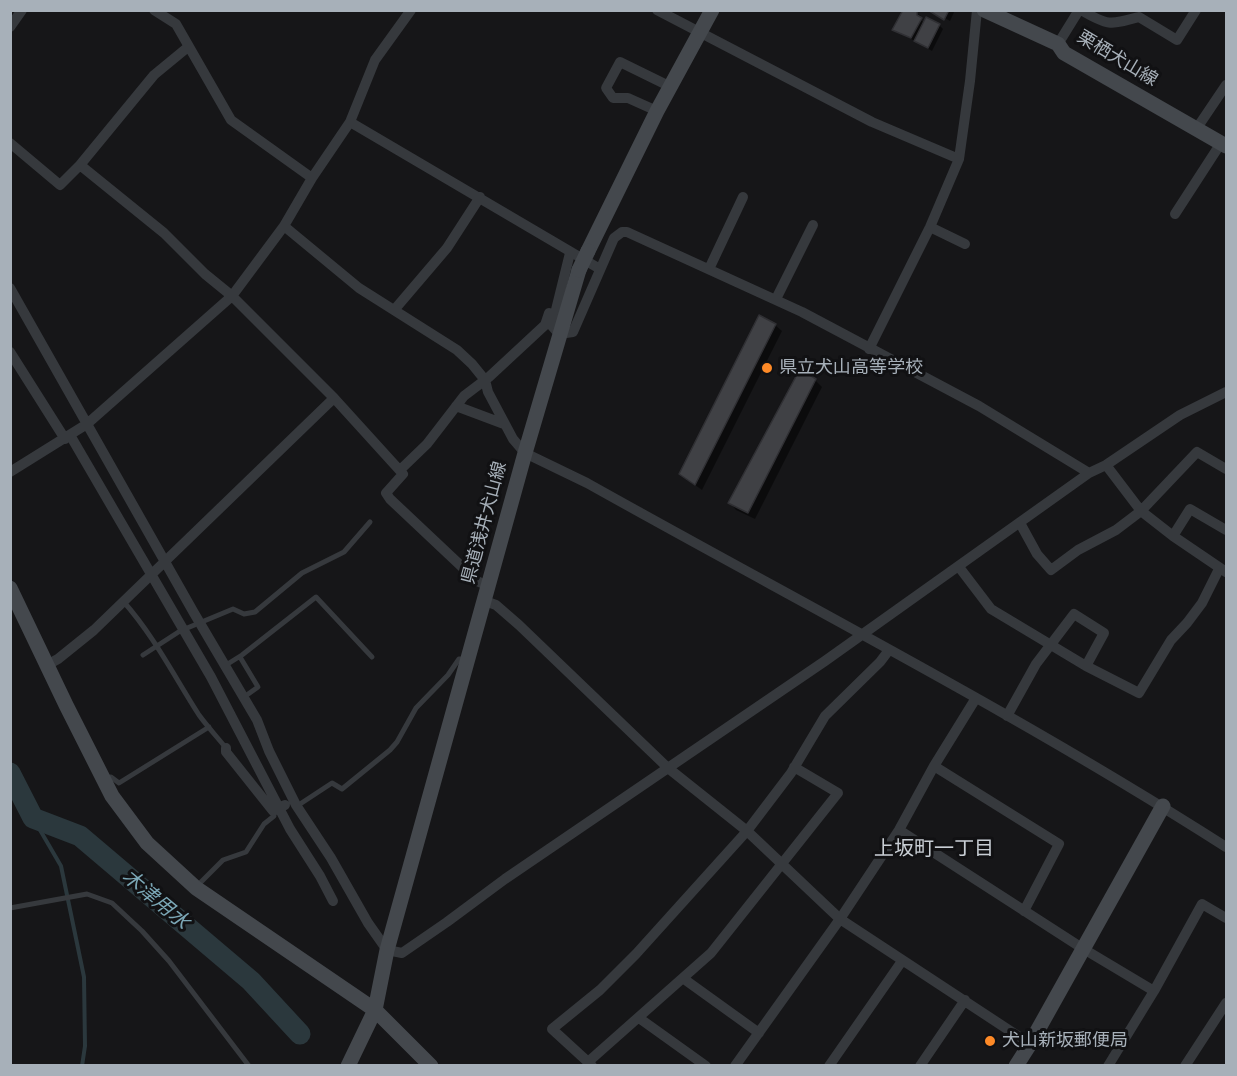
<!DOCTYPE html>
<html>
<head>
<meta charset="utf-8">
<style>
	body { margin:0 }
	#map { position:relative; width:1237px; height:1076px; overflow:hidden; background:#161618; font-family:Signika,sans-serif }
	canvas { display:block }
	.frame { position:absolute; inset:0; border:12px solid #a7b0b9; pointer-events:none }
</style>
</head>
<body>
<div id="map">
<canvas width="1237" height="1076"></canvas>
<div class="frame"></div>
</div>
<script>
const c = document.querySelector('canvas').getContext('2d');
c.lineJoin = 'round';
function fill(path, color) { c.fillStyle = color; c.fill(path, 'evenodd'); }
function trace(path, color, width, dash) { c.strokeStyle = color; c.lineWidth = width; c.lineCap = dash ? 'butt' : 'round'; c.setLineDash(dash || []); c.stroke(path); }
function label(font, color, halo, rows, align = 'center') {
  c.font = font + ' Signika,"Noto Sans JP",sans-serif'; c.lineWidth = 6; c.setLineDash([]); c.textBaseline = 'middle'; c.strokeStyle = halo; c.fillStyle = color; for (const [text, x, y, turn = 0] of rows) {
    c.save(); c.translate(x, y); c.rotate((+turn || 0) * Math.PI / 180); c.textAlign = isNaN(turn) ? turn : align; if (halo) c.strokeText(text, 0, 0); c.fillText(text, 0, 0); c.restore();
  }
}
fill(new Path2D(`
	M 913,10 L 921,16 L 920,19 L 925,24 L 939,25 L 943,29 L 932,51 L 894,29 Z
	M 931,10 L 955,10 L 950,21 Z
	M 775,325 L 782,331 L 702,490 L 680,474 Z
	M 815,380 L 822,387 L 755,519 L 736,510 L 730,503 Z`), '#0007');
trace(new Path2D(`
	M 33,818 L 61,866 L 84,977 L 85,1046 L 82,1066`), '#2b383d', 4);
trace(new Path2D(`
	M 10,773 L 33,818 L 80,836 L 251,981 L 300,1034`), '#2b383d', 21);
const building = new Path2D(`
	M 903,10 L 917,10 L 917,15 L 922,18 L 911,38 L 892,30 Z
	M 928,10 L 949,10 L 944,20 Z
	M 926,17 L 940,24 L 928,48 L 914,41 Z
	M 759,315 L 776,324 L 695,485 L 679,474 Z
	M 800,369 L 816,379 L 748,513 L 728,503 Z`);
fill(building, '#404145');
trace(building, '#303034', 1.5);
trace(new Path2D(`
	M 123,601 C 154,636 174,676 199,715 C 207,726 217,737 226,748
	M 143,655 L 180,631 L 233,609 L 244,614 L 255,612 L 302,573 L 344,552 L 370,522
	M 240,657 L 258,687 L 244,697
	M 226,665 L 242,655 L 316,597 L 372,657
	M 105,778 L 111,777 L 119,783 L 209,727
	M 297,806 L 332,783 L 342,789 L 390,750 L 397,742 L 416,708 L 448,675 L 459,659 L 466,659
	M 197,886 L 223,860 L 246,852 L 264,824 L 274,816 L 273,811
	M 10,908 L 87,894 L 112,903 L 142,931 L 169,961 L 249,1066`), '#36393d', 5);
trace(new Path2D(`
	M 154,10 L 176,24 L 231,120 L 312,178
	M 657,10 L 872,122 L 959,159
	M 1081,10 C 1108,26 1110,25 1139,17 L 1177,40 L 1196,10
	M 10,27 L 22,10
	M 1058,44 L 1079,10
	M 657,111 L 628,98 L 613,98 L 606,88 L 620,62 L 671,87
	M 350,122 L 600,269
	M 1197,128 L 1226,85
	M 10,143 L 60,185 L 80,165 L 164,233 L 205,274 L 232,296 L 334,398 L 403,474 L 386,493 L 390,499 L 477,581 L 488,586
	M 80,165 L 154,75 L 188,47
	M 1175,214 L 1221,143
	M 284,226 L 359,288 L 457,350 L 472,364 L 485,380 L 488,392 L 513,439 L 525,453 L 587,483 C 801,603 1020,715 1226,847
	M 930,227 L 965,244
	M 570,253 L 552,326 L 559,334 L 573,332 L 614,238 L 622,232 L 627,232 L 802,312 L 979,406 L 1089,473
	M 709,269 L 743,197
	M 10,288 L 194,613 L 257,720 L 269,751 L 296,805 L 331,858 L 368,923 L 387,950 L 402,953 L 447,922 L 505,879 L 825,661 L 1089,473 L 1106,465 L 1180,415 L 1226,392
	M 776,299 L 813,225
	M 395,309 L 447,248 L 480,197
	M 869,349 L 930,227 L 959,159 L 970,81 L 977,10
	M 10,352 L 65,439
	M 456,406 L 504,424
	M 70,435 L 211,677 L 290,829 L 320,876 L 333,901
	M 1106,465 L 1141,511 L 1173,536 L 1226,572
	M 400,470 L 427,444 L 464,396 L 489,377 L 545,325 L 549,313
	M 10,472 L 87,424 L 232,296 L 284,226 L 312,178 L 350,122 L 375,60 L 411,10
	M 1020,523 L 1037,554 L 1051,570 L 1078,550 L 1116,530 L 1141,511 L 1197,452 L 1226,469
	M 1173,536 L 1190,509 L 1226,530
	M 959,567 L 991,609 L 1086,666 L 1104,633 L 1074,614 L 1036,664 L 1007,716
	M 485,601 L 496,605 L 519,625 L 668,768 L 747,831 L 840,919 L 1030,1044
	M 47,665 L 58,659 L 94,630 L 334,398
	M 1086,666 L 1139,693 L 1171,640 L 1187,623 L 1202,603 L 1219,569
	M 226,748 L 226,752 L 273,811 L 285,805
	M 934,766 L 1059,844 L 1024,911
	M 899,830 L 1082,948 L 1154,991
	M 684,979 L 759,1033
	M 639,1018 L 706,1066
	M 588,1062 L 552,1029 L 600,990 L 636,954 L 747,831 L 791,773 L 825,716 L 880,662 L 889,650
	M 592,1066 L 588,1062 L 711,953 L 838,793 L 794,767
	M 735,1066 L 840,919 L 899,830 L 934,766 L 976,698
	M 829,1066 L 902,961
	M 920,1066 L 965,1000
	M 1108,1066 L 1154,991 L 1202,904 L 1226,918
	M 1185,1066 L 1226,1003`), '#36393d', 10);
trace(new Path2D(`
	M 984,10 L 1058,44 L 1064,53 L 1226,146
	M 588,251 L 657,111 L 712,10
	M 10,588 L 66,705 L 112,796 L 147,843 L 196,888 L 375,1010 L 431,1066
	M 348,1066 L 375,1010 L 387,950 L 525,453 L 579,270
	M 1016,1066 L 1030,1044 L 1163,806`), '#44484d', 15);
trace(new Path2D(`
	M 579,270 L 588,251`), '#44484d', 15);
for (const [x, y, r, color] of [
	[767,368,6,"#fe8a27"],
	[990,1041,6,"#fe8a27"]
]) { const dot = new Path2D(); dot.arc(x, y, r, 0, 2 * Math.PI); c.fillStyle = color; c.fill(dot); trace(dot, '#111113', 2); }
label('18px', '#a7b0b9', '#111113', [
	["栗栖犬山線",1117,59,31],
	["県道浅井犬山線",485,523,-75]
]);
label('18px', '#a7b0b9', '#111113', [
	["県立犬山高等学校",779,368],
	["犬山新坂郵便局",1002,1041]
], 'left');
label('20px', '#c8ced4', '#111113', [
	["上坂町一丁目",934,850]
]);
label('italic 20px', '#7ba7b6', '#111113', [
	["木津用水",155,900,40]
]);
</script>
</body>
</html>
